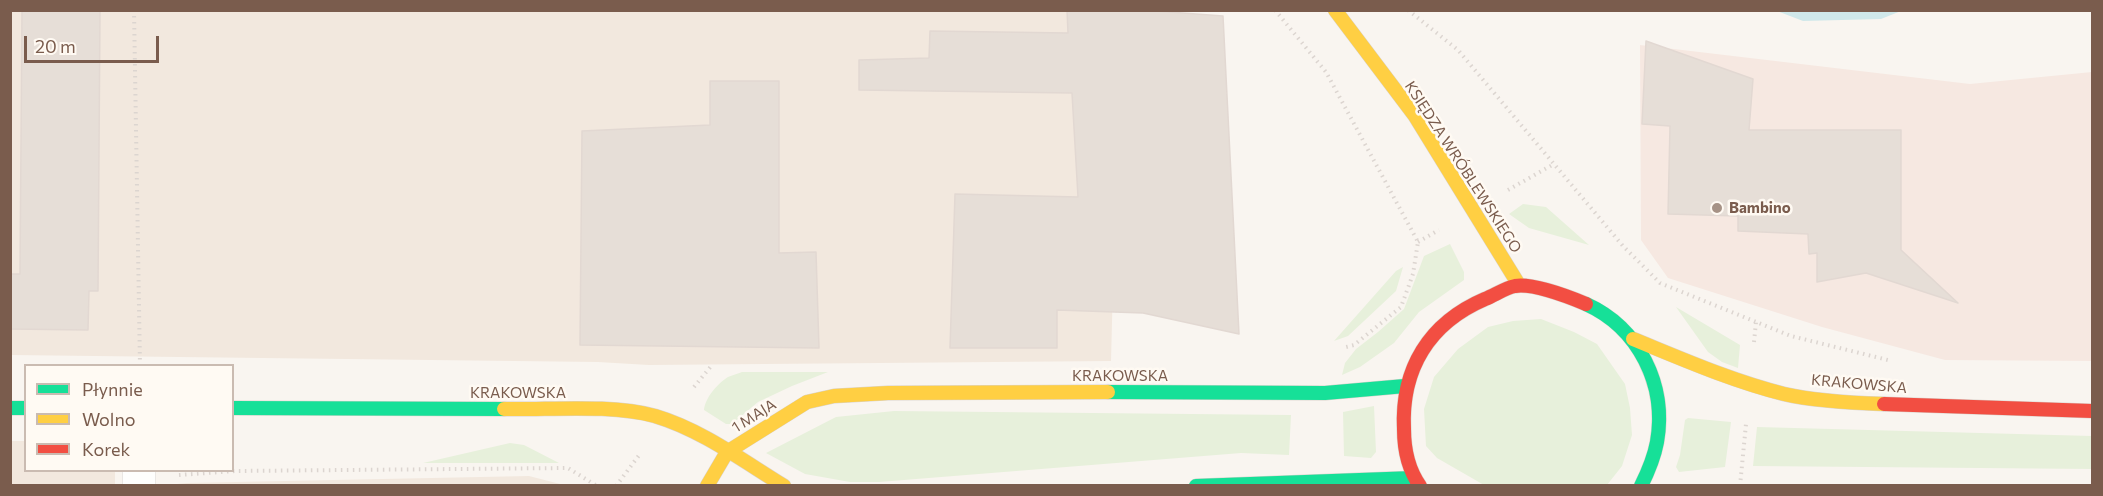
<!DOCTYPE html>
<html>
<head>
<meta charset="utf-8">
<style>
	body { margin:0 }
	#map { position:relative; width:2103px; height:496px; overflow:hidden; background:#f9f5f0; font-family:Commissioner,sans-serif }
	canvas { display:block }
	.frame { position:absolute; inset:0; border:12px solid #7a5c4d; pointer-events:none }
	.legend { position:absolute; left:24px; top:364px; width:210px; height:108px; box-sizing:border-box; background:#fffaf3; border:2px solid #cabbb1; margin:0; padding:8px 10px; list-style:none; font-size:18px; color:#7a5c4d }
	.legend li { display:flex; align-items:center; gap:12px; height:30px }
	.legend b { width:30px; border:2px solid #cabbb1 }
	.scale { position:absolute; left:24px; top:36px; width:135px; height:27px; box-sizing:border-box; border:3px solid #7a5c4d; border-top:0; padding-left:8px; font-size:18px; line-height:21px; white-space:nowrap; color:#7a5c4d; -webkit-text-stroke:4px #fffaf3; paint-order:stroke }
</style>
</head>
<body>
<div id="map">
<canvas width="2103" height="496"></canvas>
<div class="frame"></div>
<ul class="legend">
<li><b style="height:8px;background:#16e098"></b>Płynnie</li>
<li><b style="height:8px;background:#ffcf43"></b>Wolno</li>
<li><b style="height:8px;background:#f24e42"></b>Korek</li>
</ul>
<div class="scale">20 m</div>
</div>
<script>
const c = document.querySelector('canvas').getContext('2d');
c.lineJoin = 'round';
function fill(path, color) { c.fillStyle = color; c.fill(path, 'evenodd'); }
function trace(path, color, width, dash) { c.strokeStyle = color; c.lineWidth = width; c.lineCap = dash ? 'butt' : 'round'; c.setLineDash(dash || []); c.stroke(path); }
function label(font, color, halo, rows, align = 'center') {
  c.font = font + ' Commissioner,sans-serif'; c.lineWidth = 5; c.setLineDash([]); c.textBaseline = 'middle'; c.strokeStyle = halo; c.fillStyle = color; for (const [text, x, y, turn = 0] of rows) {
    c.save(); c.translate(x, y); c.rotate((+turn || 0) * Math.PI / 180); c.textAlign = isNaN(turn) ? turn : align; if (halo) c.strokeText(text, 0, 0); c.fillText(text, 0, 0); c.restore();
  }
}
fill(new Path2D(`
	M 11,11 L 1120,11 L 1111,361 L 649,365 L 598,362 L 11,355 Z
	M 11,441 L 25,441 L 26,470 L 115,471 L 115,485 L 11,485 Z
	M 529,476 L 564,485 L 167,485 L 187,483 Z`), '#f2e8de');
fill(new Path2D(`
	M 1640,45 L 1970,84 L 2092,72 L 2092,361 L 1945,360 L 1822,327 L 1668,278 L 1641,240 Z`), '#f6e8e1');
fill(new Path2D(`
	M 1523,204 L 1546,207 L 1589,245 L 1529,228 L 1509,214 Z
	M 1450,244 L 1464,272 L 1464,280 L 1419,312 L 1394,343 L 1360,367 L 1342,375 L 1345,363 L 1356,349 L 1378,332 L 1404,309 L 1424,256 Z
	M 1403,267 L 1396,291 L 1348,336 L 1334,341 L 1396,271 Z
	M 1676,307 L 1740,345 L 1738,368 L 1722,362 L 1708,352 Z
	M 1541,319 L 1574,332 L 1597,344 L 1625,384 L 1630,408 L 1632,435 L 1622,466 L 1607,485 L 1484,485 L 1437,458 L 1426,446 L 1424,409 L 1434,377 L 1458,349 L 1488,327 L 1513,321 Z
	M 742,372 L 828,372 L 792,386 L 758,402 L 732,424 L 726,424 L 704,410 C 705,398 718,383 728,377 C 732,375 738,374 742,372 Z
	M 1374,406 L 1376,452 L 1371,458 L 1344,456 L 1343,412 Z
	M 894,411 L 1291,415 L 1289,455 L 1241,453 L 879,482 L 850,482 L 805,474 L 766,453 L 836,417 Z
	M 1688,418 L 1731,422 L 1725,467 L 1679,472 L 1676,467 L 1680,455 L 1685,420 Z
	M 1757,427 L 2092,436 L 2092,469 L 1753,466 Z
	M 510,443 L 524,445 L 559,463 L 423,463 Z`), '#e7f0db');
fill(new Path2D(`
	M 1777,11 L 1901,11 L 1881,19 L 1803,21 Z`), '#d0e8ea');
const building = new Path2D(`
	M 22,10 L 100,10 L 98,291 L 89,291 L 88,330 L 10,329 L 10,274 L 20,274 Z
	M 1067,10 L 1143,10 L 1223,16 L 1239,334 L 1143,313 L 1057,310 L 1057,348 L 950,348 L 955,194 L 1078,197 L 1072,93 L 859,90 L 859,60 L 929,58 L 930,31 L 1068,33 Z
	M 1646,41 L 1753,79 L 1749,130 L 1901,130 L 1901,250 L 1958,303 L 1866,273 L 1817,282 L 1817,253 L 1809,254 L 1808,234 L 1738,231 L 1738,216 L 1668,214 L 1670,126 L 1642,124 Z
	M 710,81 L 779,81 L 779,253 L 816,252 L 819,348 L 580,345 L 582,131 L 710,125 Z`);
fill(building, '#e6ded7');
trace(building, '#e2d8d2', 1.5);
const street = new Path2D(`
	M 139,486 L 139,470`);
const fast = new Path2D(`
	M 1586,304 C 1639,328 1667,385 1657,442 C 1654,458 1648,472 1641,486
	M 1108,392 L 1325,393 L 1405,386
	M 10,408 L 26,408
	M 232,408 L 504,409
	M 1196,486 L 1414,478`);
const slow = new Path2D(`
	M 1335,10 L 1415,116 L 1519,285
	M 1633,339 C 1682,359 1732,381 1784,394 C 1814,401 1852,403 1884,404
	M 504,409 C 550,410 611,404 655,416 C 702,430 743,461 784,486
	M 707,486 L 727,452 L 807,402 L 834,396 L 888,393 L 1108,392`);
const jam = new Path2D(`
	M 1884,404 L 2092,411
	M 1420,486 C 1408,469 1404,450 1404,429 C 1401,369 1429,323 1485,299 C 1495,295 1505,288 1515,286 C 1534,283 1569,297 1586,304`);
trace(street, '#d7d1cb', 34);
trace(fast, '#d9d2cb', 15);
trace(slow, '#d9d2cb', 15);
trace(jam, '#d9d2cb', 15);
trace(new Path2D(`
	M 134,10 L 140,366
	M 1275,10 L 1326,72 L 1418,242 L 1413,274 L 1401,307 L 1354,345 L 1342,348
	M 1408,10 L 1458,50 L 1623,246 L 1660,283 L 1791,336 L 1892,361
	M 1508,190 L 1554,164
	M 1418,242 L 1439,230
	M 1754,342 L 1756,322
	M 60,366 L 60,363
	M 694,387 L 712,365
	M 179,475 L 235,471 L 568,468 L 597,486
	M 616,486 L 640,454
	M 1740,486 L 1746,424`), '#dcd5d0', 4, [1.5, 4.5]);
trace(street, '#fefefd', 33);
trace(fast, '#16e098', 14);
trace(slow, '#ffcf43', 14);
trace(jam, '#f24e42', 14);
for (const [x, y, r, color] of [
	[1717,208,6,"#a69286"]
]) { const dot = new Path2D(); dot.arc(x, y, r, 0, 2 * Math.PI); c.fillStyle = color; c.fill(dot); trace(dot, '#fffaf3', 2); }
label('15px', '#7a5c4d', '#fffaf3', [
	["KSIĘDZA WRÓBLEWSKIEGO",1463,167,57],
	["KRAKOWSKA",1120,376],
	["KRAKOWSKA",1859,384,5],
	["KRAKOWSKA",518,393],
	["1 MAJA",754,416,-32]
]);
label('bold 15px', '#7a5c4d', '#fffaf3', [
	["Bambino",1729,208]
], 'left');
</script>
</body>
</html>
